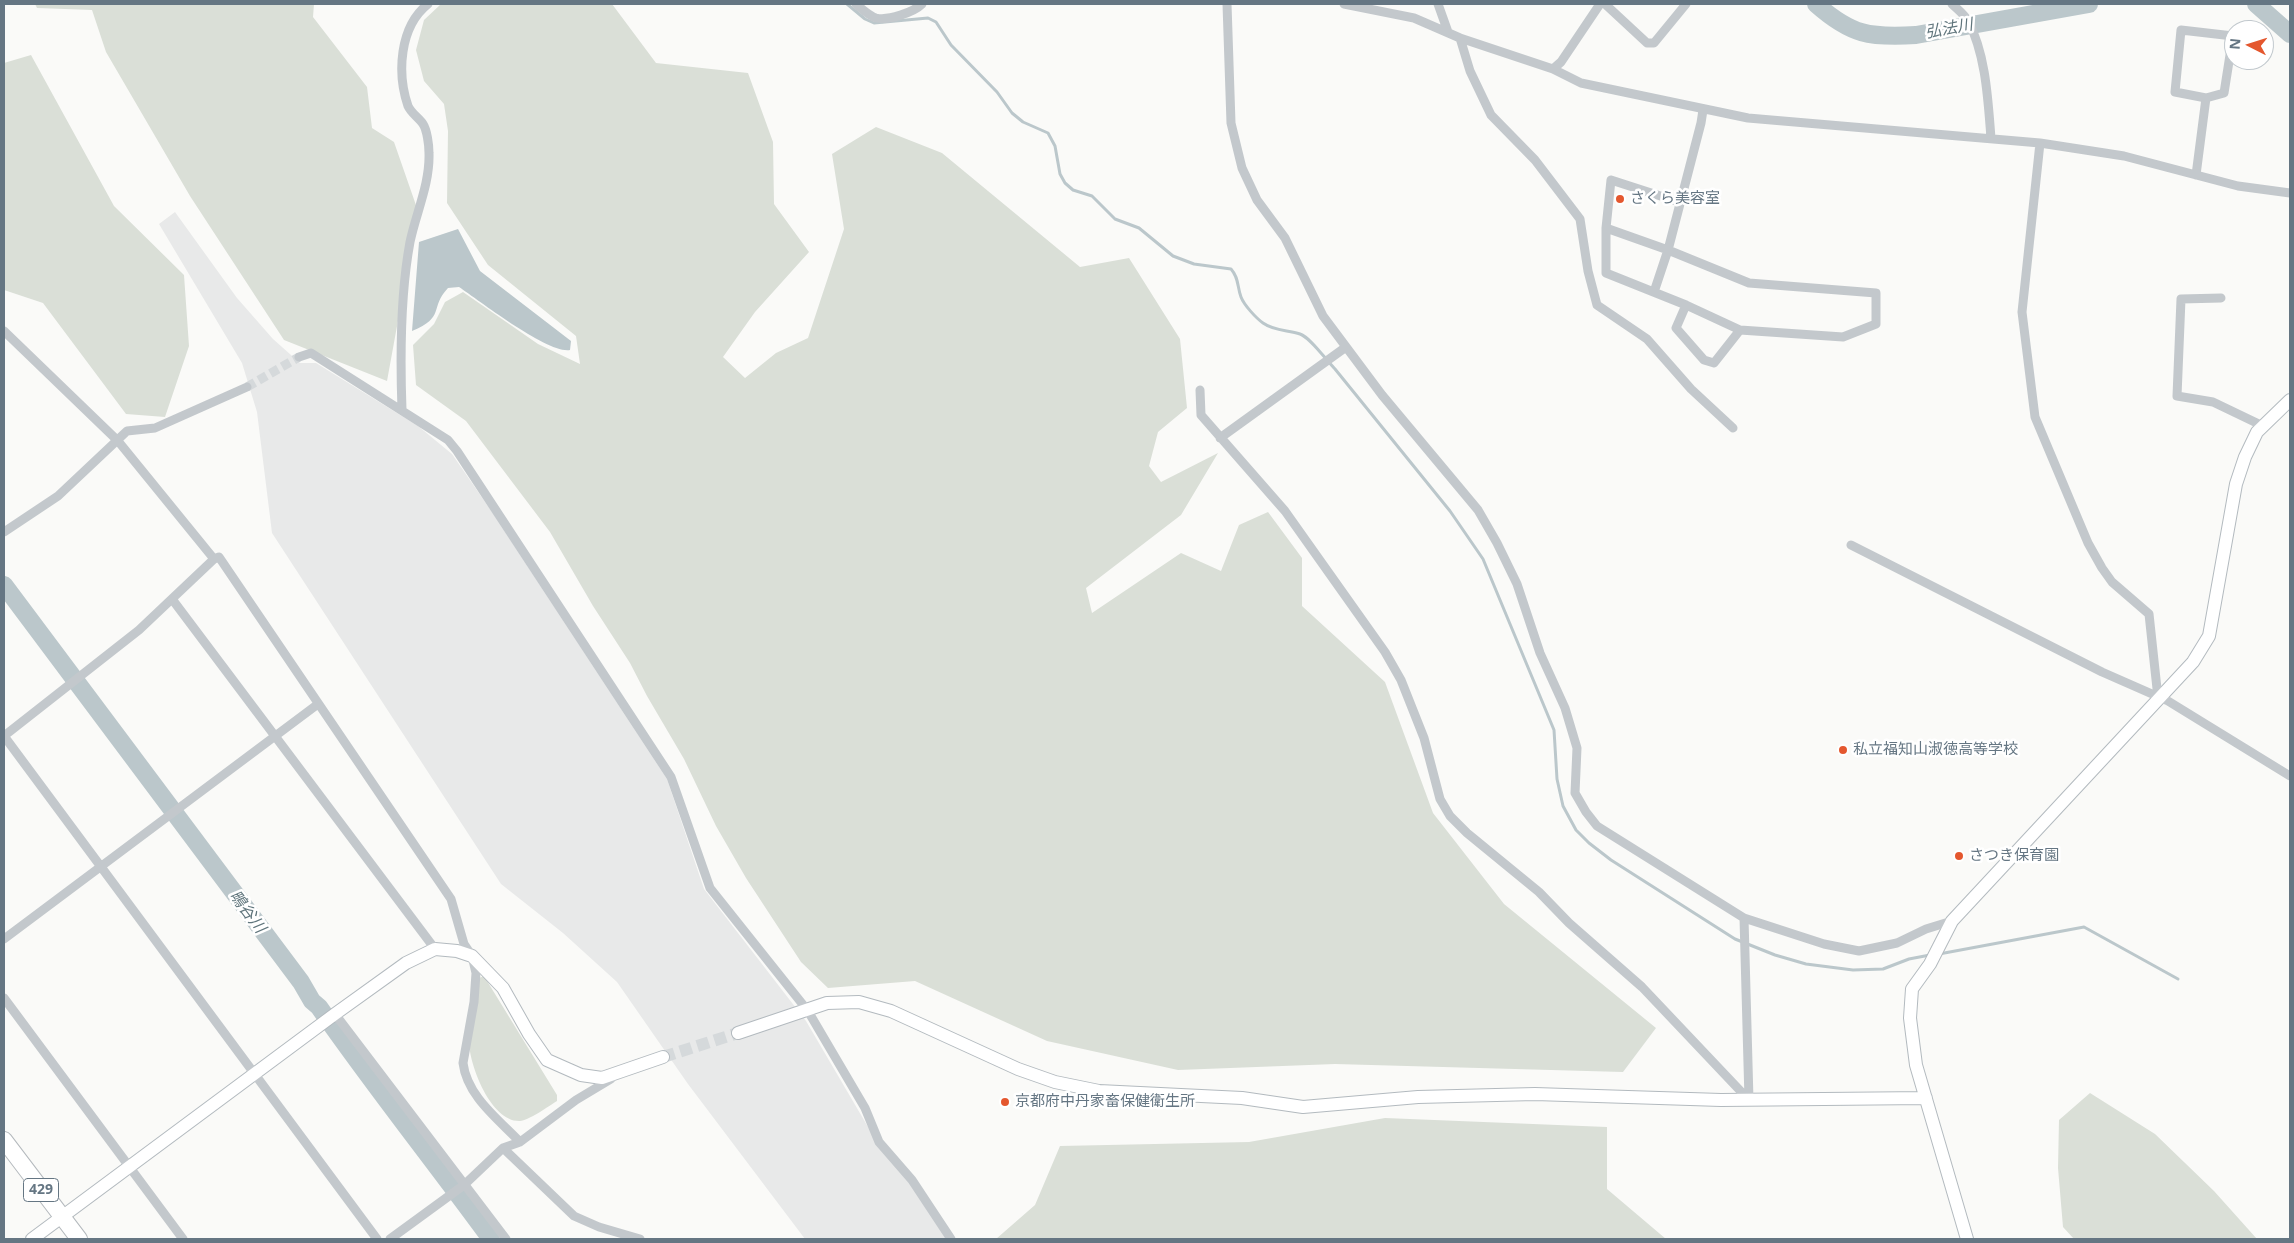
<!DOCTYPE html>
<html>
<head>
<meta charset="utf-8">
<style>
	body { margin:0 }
	#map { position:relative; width:2294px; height:1243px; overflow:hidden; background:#fafaf8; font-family:"Open Sans",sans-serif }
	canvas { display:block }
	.frame { position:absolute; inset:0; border:5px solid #657683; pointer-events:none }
	.north { position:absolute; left:2224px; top:20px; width:50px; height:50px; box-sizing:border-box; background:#fff; border:1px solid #c1c8cd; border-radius:50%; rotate:275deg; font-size:14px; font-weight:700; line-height:20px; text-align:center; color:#657683 }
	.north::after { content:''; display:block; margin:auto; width:18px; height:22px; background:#e4572e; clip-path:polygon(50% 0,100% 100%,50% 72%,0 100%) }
</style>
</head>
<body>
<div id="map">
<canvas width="2294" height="1243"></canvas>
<div class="frame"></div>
<div class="north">N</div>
</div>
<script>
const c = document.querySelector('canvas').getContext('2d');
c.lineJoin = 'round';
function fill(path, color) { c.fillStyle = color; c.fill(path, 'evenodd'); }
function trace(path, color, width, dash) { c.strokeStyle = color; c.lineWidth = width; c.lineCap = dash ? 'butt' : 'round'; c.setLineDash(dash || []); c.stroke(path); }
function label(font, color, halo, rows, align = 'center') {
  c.font = font + ' "Open Sans","Noto Sans JP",sans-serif'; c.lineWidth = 5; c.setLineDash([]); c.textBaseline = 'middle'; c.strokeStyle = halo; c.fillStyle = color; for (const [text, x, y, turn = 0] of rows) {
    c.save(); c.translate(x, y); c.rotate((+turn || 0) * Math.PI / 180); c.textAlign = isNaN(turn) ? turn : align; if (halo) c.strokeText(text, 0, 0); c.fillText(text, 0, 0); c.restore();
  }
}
fill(new Path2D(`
	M 175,212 L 237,298 L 273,339 L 300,363 L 316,363 L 418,426 L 452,454 L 492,512 L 667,779 L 704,889 L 806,1021 L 878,1144 L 925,1202 L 949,1239 L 805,1239 L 688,1084 L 617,982 L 563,933 L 501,884 L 272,533 L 257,412 L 242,363 L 159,224 Z`), '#e8e9e9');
fill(new Path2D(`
	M 35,4 L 314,4 L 313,17 L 367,87 L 372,128 L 394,142 L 418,211 L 387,381 L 284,340 L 190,196 L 106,52 L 92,10 L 37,8 Z
	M 441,4 L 612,4 L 656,63 L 748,73 L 773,142 L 774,204 L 809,252 L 755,312 L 723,357 L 745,378 L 776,353 L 808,338 L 844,229 L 832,154 L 876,127 L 942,153 L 1080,267 L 1129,258 L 1180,339 L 1187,408 L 1158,432 L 1149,466 L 1161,482 L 1218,453 L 1181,515 L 1086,588 L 1092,613 L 1181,553 L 1221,571 L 1239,525 L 1268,512 L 1302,558 L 1302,606 L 1385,682 L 1433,813 L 1504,904 L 1656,1028 L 1623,1072 L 1335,1064 L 1178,1070 L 1047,1041 L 915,981 L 828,988 L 801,962 L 746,878 L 716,826 L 684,759 L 647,696 L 630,663 L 593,606 L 550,532 L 466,421 L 416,385 L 413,345 L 434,324 L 445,302 L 463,292 L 538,344 L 580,364 L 576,336 L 488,265 L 447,203 L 448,131 L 444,104 L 424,81 L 416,50 L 424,20 Z
	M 31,55 L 114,206 L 184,275 L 189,346 L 165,417 L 126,414 L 43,303 L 4,290 L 4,63 Z
	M 484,976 L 557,1095 L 557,1101 C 549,1106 528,1121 520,1121 C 491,1122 470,1066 469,1043 C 467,1026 476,995 479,978 Z
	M 2090,1093 L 2155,1134 L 2214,1191 L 2257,1239 L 2074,1239 L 2063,1227 L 2058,1168 L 2059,1120 Z
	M 1385,1118 L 1607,1127 L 1607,1189 L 1666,1239 L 996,1239 L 1035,1205 L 1060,1146 L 1249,1142 Z`), '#dadfd7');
fill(new Path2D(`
	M 458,229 L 480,271 L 571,341 L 570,350 C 548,354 480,301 459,287 L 448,288 C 429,308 446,317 412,331 L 419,242 Z`), '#bbc7cb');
trace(new Path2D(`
	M 847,4 L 865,19 L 874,23 L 928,18 L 936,22 L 951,45 L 997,92 L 1012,113 L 1023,122 L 1048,133 L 1055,146 L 1060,174 L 1065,183 L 1073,190 L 1092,196 L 1115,219 L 1139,228 L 1173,256 L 1194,264 L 1231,269 C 1239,278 1237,286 1241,297 C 1244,305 1256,318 1263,323 C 1274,331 1288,330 1300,334 C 1311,338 1325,359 1335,369 L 1450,511 L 1483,559 L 1554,730 L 1557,779 L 1563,806 L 1576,830 L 1589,843 L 1611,860 L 1735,939 L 1775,955 L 1806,964 L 1853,970 L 1883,969 L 1909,959 L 1930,955
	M 1939,954 L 2084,927 L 2178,979`), '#bbc7cb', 3);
trace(new Path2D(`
	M 1816,4 C 1851,35 1870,38 1916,35 L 2089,4
	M 2256,4 L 2290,34
	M 4,585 L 301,982 L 312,1001 L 319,1007 C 374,1086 434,1161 491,1239`), '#bbc7cb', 18);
trace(new Path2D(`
	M 247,387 L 299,357`), '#d5d9db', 9, [9, 4.5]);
trace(new Path2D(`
	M 663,1057 L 738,1033`), '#d5d9db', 12, [12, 6]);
const secondary = new Path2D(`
	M 738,1033 L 827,1003 L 859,1002 L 891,1011 L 1018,1069 L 1055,1082 L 1099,1091 L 1242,1098 L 1303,1107 L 1418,1097 L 1535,1094 L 1721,1100 L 1926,1098
	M 32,1239 L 335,1014 L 406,963 L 435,949 L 457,951 L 472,956 L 503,988 L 529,1034 L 547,1060 L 581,1075 L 602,1078 L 663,1057
	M 1967,1239 L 1916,1065 L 1910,1018 L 1912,989 L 1930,964 L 1952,921 L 2193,662 L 2209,636 L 2236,484 L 2245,457 L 2257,432 L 2290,400`);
const highway = new Path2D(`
	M 4,1140 L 79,1239`);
trace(secondary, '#b3babf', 14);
trace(highway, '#b4b9bd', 18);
trace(new Path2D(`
	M 856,4 C 862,9 869,16 876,18 C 888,21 914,12 922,4
	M 1227,4 L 1231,123 L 1242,168 L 1257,200 L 1285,238 L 1323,316 L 1382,395 L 1478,510 L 1497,543 L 1517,584 L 1540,653 L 1565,708 L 1577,748 L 1575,793 L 1586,812 L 1597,826 L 1744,918 L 1824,944 L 1859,951 L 1897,943 L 1926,929 L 1952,921
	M 1344,4 L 1414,18 L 1460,38 L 1553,69 L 1581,83 L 1748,118 L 2040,143 L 2124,156 L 2238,186 L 2290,193
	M 1438,4 L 1448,32
	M 1605,4 L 1647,43 L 1654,43 L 1686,4
	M 1952,4 C 1957,9 1964,14 1968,21 C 1986,54 1988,101 1991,138
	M 1460,38 L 1470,71 L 1491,115 L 1535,160 L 1580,219 L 1588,271 L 1597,305 L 1647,339 L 1691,389 L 1733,428
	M 1553,69 L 1561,62 L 1600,4
	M 2040,143 L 2022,312 L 2035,417 L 2088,543 L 2102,568 L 2112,582 L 2149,614 L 2158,698
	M 2196,175 L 2206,98 L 2175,92 L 2181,30 L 2233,36 L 2224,93 L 2206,98
	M 1606,228 L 1611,180 L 1679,202
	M 1654,292 L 1668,250 L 1606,228 L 1606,273 L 1686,305 L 1740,330 L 1843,337 L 1876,324 L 1876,293 L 1749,283 L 1668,250 L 1701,123 L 1703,110
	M 2221,298 L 2181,299 L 2177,396 L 2213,402 L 2263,426
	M 1686,305 L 1676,328 L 1704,360 L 1714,363 L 1740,330
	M 4,331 L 118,441 L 214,559
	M 299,357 L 311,353 L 448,440 L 457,451 L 671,777 L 710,888 L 808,1011 L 865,1108 L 879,1142 L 912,1180 L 951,1239
	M 1200,390 L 1201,415 L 1285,511 L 1385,652 L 1401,680 L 1424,738 L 1440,799 L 1450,816 L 1467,833 L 1539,892 L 1569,923 L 1642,987 L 1749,1100
	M 402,410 C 400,355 400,296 410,242 C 416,213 430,184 429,153 C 429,145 427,130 423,124 C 419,118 411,113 408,106 C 397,74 399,27 428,4
	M 1220,438 L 1346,347
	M 4,532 L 58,496 L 127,431 L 155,428 L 247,387
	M 1851,545 L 2102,672 L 2168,701 L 2290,776
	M 172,599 L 435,949
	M 4,736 L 139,630 L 214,559 L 219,557 L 451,899 L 464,944 L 472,956 L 476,973 L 474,1002 L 463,1063 C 467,1096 498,1119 520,1142
	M 4,736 L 377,1239
	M 1744,918 L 1749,1100
	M 4,939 L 318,704
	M 4,998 L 183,1239
	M 335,1014 L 506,1239
	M 503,1148 L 574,1216 L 599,1227 L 640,1239
	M 390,1239 L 464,1185 L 503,1148 L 520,1142 L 576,1100 L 611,1079`), '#c3c8cc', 9);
trace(secondary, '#fff', 12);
trace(highway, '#fff', 16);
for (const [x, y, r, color] of [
	[1620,199,5,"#e4572e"],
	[1843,750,5,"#e4572e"],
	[1959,856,5,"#e4572e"],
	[1005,1102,5,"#e4572e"]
]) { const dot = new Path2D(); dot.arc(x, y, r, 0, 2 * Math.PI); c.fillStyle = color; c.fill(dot); trace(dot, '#fff', 2); }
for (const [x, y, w] of [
	[41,1190,35]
]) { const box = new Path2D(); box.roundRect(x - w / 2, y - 11.5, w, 23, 4); c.fillStyle = '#fff'; c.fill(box); trace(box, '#657683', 1); }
label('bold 14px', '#657683', null, [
	["429",41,1190]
]);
label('15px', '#657683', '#fff', [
	["さくら美容室",1630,199],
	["私立福知山淑徳高等学校",1853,750],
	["さつき保育園",1969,856],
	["京都府中丹家畜保健衛生所",1015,1102]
], 'left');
label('italic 16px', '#60757c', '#fff', [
	["弘法川",1949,29,-10],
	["鴫谷川",247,912,53]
]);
</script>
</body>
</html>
